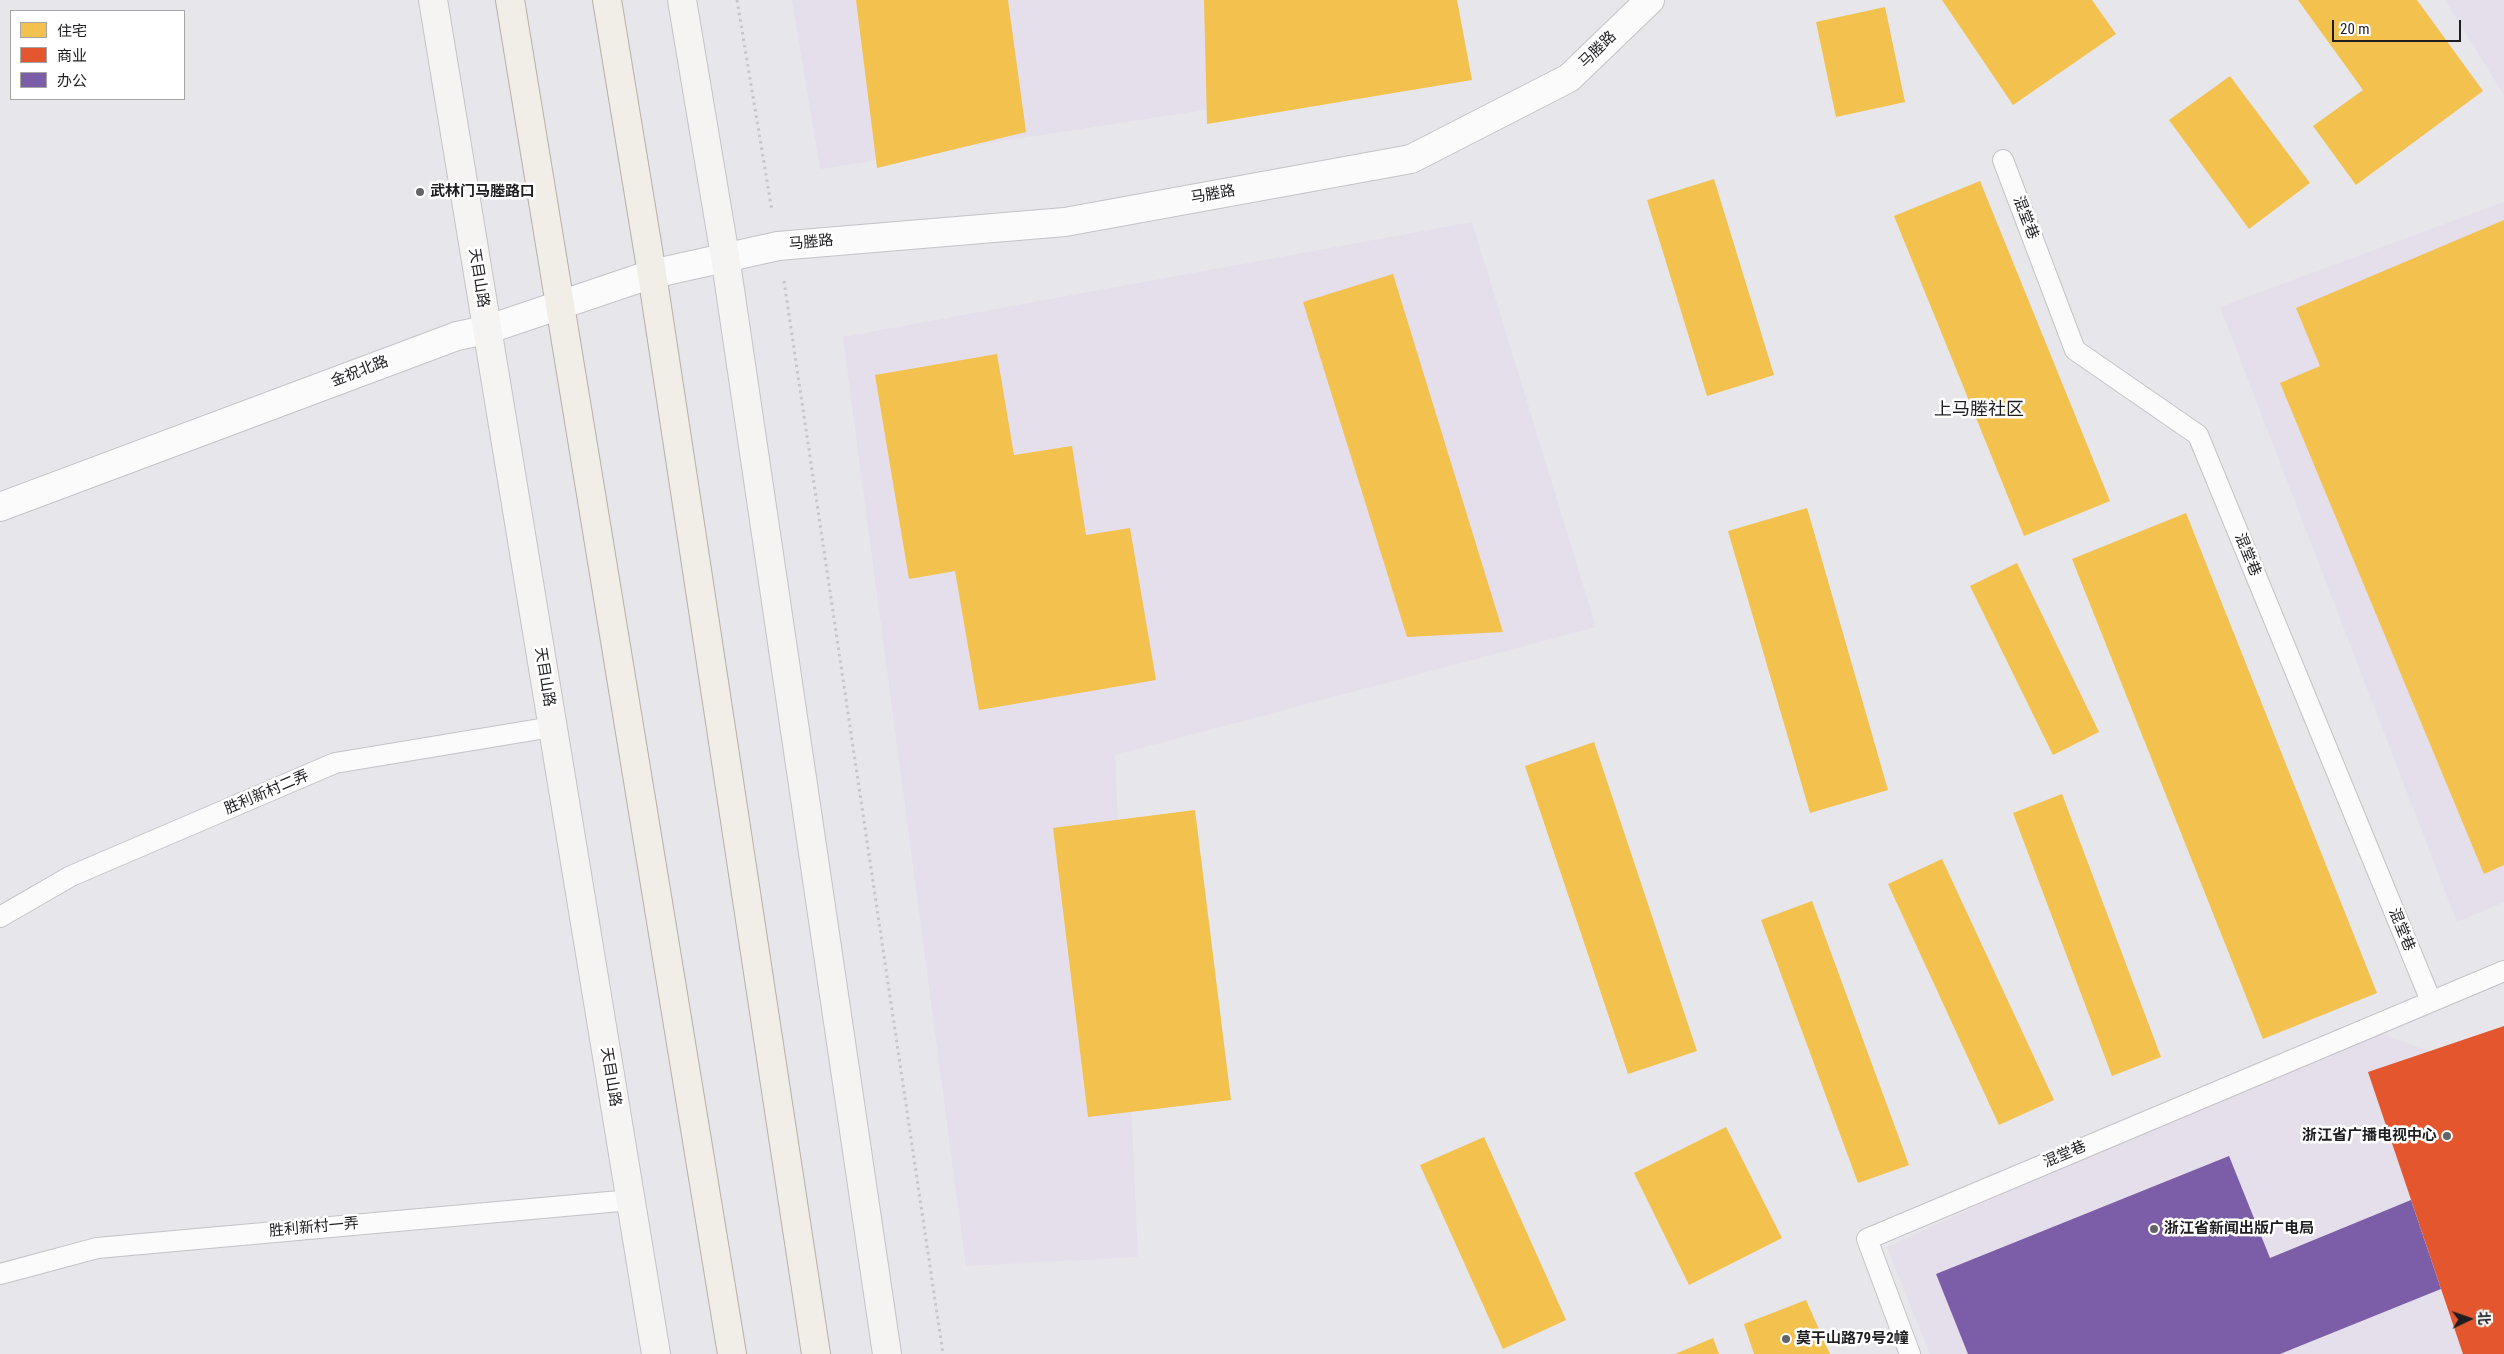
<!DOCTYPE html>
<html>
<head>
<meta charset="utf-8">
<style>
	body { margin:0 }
	#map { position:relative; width:2504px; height:1354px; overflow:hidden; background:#e7e6eb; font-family:"Roboto Condensed","Noto Sans SC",sans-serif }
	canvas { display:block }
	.legend { position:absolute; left:10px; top:10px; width:175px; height:90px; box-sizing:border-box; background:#fff; border:1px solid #a5a5a6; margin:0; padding:6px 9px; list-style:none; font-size:15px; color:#1e1d20 }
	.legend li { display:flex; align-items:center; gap:10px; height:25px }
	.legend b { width:25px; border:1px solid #a5a5a6 }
	.north { position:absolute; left:2444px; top:1294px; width:50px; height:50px; -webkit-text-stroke:4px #fff; paint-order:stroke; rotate:87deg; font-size:14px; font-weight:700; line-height:20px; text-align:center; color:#1e1d20 }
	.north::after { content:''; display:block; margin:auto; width:18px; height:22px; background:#1e1d20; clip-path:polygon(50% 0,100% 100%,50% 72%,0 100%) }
	.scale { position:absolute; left:2332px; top:20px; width:129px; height:22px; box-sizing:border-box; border:2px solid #1e1d20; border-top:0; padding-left:6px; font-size:15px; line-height:18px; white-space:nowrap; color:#1e1d20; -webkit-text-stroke:4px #fff; paint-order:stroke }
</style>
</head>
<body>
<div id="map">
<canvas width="2504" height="1354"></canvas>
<ul class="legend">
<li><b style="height:14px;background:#f2c14e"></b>住宅</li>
<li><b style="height:14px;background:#e4572e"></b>商业</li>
<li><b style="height:14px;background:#7b5ea7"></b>办公</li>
</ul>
<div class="north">北</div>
<div class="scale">20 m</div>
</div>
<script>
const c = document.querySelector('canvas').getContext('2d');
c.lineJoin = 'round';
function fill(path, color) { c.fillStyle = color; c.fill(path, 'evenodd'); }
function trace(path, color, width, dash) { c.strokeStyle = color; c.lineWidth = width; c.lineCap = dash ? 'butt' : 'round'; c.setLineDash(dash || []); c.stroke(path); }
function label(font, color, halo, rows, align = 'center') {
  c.font = font + ' "Roboto Condensed","Noto Sans SC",sans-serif'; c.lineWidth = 5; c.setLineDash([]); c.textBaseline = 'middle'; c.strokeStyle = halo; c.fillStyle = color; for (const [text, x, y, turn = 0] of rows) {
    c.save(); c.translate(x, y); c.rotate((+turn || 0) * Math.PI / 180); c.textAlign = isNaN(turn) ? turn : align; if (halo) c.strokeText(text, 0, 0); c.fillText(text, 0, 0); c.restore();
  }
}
fill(new Path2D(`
	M 792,0 L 1456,0 L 1465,70 L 820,169 Z
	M 2445,0 L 2504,0 L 2504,95 Z
	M 2504,202 L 2504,902 L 2457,922 L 2220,307 Z
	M 1472,222 L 1596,627 L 1115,755 L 1138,1257 L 966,1266 L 843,337 Z
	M 2366,1028 L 2475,1068 L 2504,1354 L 1930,1354 L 1887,1247 Z`), '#e5deeb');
fill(new Path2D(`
	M 856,0 L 1008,0 L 1026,132 L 877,168 Z
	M 1204,0 L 1457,0 L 1472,80 L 1207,124 Z
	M 1942,0 L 2092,0 L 2116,34 L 2013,105 Z
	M 2298,0 L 2417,0 L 2483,91 L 2356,185 L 2313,126 L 2363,90 Z
	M 1885,7 L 1905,102 L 1836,117 L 1816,22 Z
	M 2230,76 L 2310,183 L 2249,229 L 2169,120 Z
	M 1714,179 L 1774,375 L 1707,396 L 1647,200 Z
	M 1980,181 L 2110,501 L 2024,536 L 1894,216 Z
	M 2504,220 L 2504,865 L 2484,874 L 2280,383 L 2320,366 L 2296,308 Z
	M 1393,274 L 1503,632 L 1407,637 L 1303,302 Z
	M 997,354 L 1014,455 L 1072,446 L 1086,535 L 1130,528 L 1156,680 L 979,710 L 955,571 L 909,579 L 875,375 Z
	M 1807,508 L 1888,790 L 1810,813 L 1728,531 Z
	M 2186,513 L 2377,993 L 2263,1039 L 2072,559 Z
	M 2017,563 L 2099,732 L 2053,755 L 1970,586 Z
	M 1594,742 L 1697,1051 L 1628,1074 L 1525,766 Z
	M 2062,794 L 2161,1057 L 2112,1076 L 2013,813 Z
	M 1195,810 L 1231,1100 L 1088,1117 L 1053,828 Z
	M 1942,859 L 2054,1100 L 1999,1125 L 1888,884 Z
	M 1812,901 L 1909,1165 L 1858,1183 L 1761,920 Z
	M 1726,1127 L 1782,1238 L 1689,1285 L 1634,1173 Z
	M 1484,1137 L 1566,1320 L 1503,1349 L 1420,1165 Z
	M 1806,1300 L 1830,1354 L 1754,1354 L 1744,1324 Z
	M 1713,1338 L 1719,1354 L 1675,1354 Z`), '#f2c14e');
fill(new Path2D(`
	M 2504,1026 L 2504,1354 L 2463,1354 L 2368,1072 Z`), '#e4572e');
fill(new Path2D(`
	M 2229,1156 L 2270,1258 L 2411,1200 L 2441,1289 L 2280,1354 L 1968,1354 L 1936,1274 Z`), '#7b5ea7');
const service = new Path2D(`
	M 2003,160 L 2075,350 L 2198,435 L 2431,1001
	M 0,917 L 71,876 L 335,763 L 552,727
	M 0,1274 L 97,1248 L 631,1200
	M 1910,1354 L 1867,1239 L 2504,971`);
const tertiary = new Path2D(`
	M 0,507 L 457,336 L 486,330 L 652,274 L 778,246 L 1065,222 L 1411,159 L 1569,78 L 1650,0`);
const secondary = new Path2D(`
	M 433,0 L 656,1354
	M 682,0 L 725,256 L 887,1354`);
const primary = new Path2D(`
	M 510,0 L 732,1354
	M 607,0 L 652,274 L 816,1354`);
trace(service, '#c4c3c7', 22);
trace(tertiary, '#c4c3c7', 30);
trace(secondary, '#c4c3c7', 30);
trace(primary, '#b7b0a6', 30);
trace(new Path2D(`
	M 737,0 L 772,211
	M 784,281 L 943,1354`), '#c7c6c8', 3, [2.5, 4]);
trace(service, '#fbfbfc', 20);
trace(tertiary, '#fbfbfc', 28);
trace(secondary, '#f6f4f2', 28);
trace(primary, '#f1eee8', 28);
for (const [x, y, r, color] of [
	[420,192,5,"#646367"],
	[2447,1136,5,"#646367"],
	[2154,1229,5,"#646367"],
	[1786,1339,5,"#646367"]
]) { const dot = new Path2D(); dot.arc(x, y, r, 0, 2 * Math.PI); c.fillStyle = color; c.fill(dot); trace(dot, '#fff', 2); }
label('15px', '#1e1d20', '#fff', [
	["马塍路",1598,50,-44],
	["马塍路",1213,195,-10],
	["混堂巷",2025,218,69],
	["马塍路",811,243,-5],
	["天目山路",478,278,81],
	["金祝北路",360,372,-21],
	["混堂巷",2247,555,68],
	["天目山路",544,677,81],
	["胜利新村二弄",267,793,-23],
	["混堂巷",2401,930,68],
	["天目山路",610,1077,81],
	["混堂巷",2065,1155,-23],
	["胜利新村一弄",314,1228,-5]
]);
label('bold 15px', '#1e1d20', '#fff', [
	["武林门马塍路口",430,192],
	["浙江省广播电视中心",2437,1136,"right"],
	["浙江省新闻出版广电局",2164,1229],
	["莫干山路79号2幢",1796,1339]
], 'left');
label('18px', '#1e1d20', '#fff', [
	["上马塍社区",1979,410]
]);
</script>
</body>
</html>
